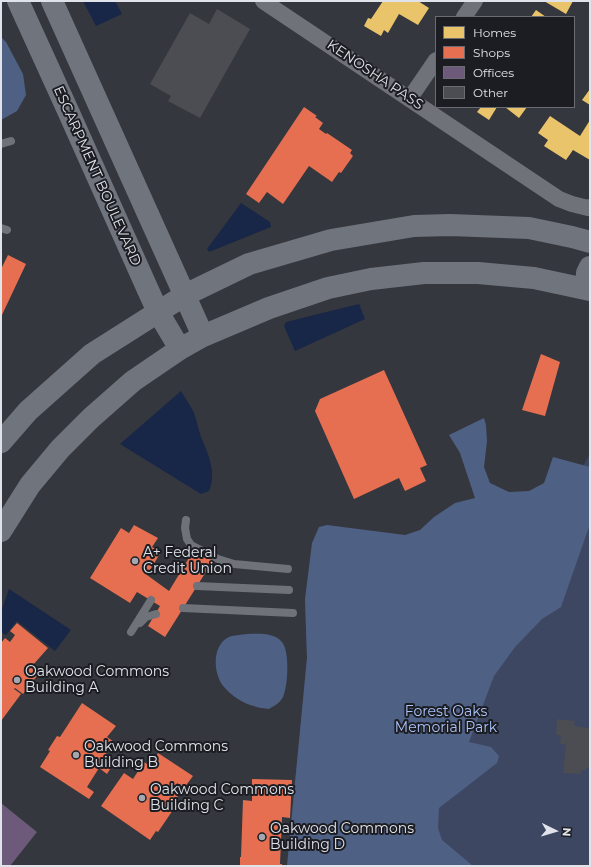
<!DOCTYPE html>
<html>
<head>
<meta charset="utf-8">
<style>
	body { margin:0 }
	#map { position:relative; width:591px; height:867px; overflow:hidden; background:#34373d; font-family:Montserrat,sans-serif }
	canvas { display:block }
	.frame { position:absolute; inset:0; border:2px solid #e0e3ea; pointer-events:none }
	.legend { position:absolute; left:435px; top:16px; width:140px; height:92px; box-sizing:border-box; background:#1b1d22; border:1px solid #6a6c72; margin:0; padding:5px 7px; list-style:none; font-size:12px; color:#e0e3ea }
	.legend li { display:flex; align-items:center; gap:8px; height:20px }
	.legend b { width:20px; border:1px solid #6a6c72 }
	.north { position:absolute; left:535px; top:811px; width:40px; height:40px; -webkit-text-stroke:3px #1b1d22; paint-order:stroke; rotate:95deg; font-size:11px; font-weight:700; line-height:16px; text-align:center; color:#e0e3ea }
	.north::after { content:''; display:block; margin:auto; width:14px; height:18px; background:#e0e3ea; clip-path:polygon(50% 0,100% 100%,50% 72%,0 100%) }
</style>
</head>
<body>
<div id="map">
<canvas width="591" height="867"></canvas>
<div class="frame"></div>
<ul class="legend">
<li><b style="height:11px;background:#e9c46a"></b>Homes</li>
<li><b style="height:11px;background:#e76f51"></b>Shops</li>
<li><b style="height:11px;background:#6d597a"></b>Offices</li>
<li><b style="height:11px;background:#4b4d52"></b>Other</li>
</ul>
<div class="north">N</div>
</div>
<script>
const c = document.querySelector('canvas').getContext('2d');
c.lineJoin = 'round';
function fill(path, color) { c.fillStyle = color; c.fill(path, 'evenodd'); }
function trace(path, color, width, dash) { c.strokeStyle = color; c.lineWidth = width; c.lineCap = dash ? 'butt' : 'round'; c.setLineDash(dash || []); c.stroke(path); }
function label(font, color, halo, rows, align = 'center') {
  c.font = font + ' Montserrat,sans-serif'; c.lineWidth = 4; c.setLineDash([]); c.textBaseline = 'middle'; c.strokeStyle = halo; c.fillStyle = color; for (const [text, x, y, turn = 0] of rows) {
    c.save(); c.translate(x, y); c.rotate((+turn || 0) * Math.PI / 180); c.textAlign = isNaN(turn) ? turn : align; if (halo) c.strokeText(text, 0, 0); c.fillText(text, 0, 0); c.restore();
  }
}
fill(new Path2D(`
	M 590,454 L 590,866 L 287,866 L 307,658 L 305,599 L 526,562 Z`), '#3d4761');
fill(new Path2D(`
	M 1,37 L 6,42 L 23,74 L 26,95 L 17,111 L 1,120 Z
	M 484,418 L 486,425 L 487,441 L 484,467 L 490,483 L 509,492 L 529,491 L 544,483 L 553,457 L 590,467 L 590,524 L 561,607 L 542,619 L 515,647 L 494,676 L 469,742 L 491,747 L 499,756 L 497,763 L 439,808 L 438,828 L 442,840 L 473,866 L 287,866 L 307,658 L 305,599 L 312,543 L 319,527 L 327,525 L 405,535 L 420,530 L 434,517 L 455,503 L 475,498 L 460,453 L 449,435 Z
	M 247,634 C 259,634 273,632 282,642 C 290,652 288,686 283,697 C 280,703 274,706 269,709 C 264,708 258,708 254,706 C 244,704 232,696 225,688 C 213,676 211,645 229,637 C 234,635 242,635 247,634 Z`), '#4f6085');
fill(new Path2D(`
	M 83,1 L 115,1 L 122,14 L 96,26 Z
	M 241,203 L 270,222 L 271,227 L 209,252 L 207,249 Z
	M 359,304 L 365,319 L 295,351 L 284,326 L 286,322 Z
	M 181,391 C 185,398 191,406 194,413 C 197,421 198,429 201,437 C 208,453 217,473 209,491 L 201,494 L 120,444 Z
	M 9,589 L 71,630 L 55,651 L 17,621 L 6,635 L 1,632 L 1,612 Z`), '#182647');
fill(new Path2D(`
	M 383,1 L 388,2 L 388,1 L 418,1 L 429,8 L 418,25 L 399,14 L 388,33 L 384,30 L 381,36 L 364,26 L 368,18 L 371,19 Z
	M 544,1 L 573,1 L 566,14 Z
	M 536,10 L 546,17 L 531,17 Z
	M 590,89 L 590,105 L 582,100 Z
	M 481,107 L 497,107 L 489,120 L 477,112 Z
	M 505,107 L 527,107 L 519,118 Z
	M 550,116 L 580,136 L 590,120 L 590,160 L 573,150 L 566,160 L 544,146 L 548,140 L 538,133 Z`), '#e9c46a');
fill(new Path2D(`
	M 304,107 L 317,116 L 315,117 L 323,123 L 319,129 L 326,134 L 327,133 L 352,150 L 350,153 L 353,156 L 341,173 L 339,172 L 332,182 L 309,166 L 283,204 L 267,192 L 259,203 L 246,194 Z
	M 8,255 L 26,264 L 1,317 L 1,269 Z
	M 541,354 L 560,362 L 545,416 L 522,410 Z
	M 384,370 L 427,465 L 420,468 L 426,481 L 405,491 L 399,478 L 354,499 L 315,411 L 320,399 Z
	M 134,525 L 158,538 L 152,547 L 161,552 L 147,575 L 169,591 L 195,548 L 214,559 L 165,637 L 148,626 L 160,606 L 137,592 L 130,603 L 90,578 L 121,528 L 129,533 Z
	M 17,623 L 48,648 L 33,665 L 40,672 L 23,694 L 15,688 L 14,689 L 21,694 L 1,721 L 1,643 L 5,638 L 10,642 L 15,635 L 10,631 Z
	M 82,703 L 116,726 L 107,737 L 114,742 L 102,760 L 112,766 L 107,774 L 99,768 L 87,787 L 94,792 L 89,799 L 40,767 L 50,751 L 48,750 L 57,736 L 60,737 Z
	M 158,753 L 193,776 L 184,788 L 177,783 L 176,786 L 182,790 L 172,805 L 175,807 L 158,832 L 156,831 L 150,840 L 101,806 L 124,773 L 133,779 L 144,762 L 150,766 Z
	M 252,779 L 292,780 L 290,818 L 282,817 L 280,864 L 282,864 L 282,866 L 240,866 L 240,857 L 241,857 L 243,800 L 252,801 Z`), '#e76f51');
fill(new Path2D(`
	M 1,803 L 37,832 L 10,866 L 1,866 Z`), '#6d597a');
fill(new Path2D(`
	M 217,9 L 250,29 L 200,118 L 168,101 L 171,96 L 150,84 L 190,13 L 209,24 Z
	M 557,719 L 575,721 L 574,726 L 590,728 L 590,768 L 586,768 L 586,770 L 581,770 L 581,774 L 563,773 L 566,744 L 560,744 L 561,735 L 556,735 Z`), '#4b4d52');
trace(new Path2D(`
	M 1,144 L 11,141
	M 1,228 L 7,230
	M 186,520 L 185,528 L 187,539 L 191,545 L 218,559 L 234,564 L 288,569
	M 197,586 L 289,590
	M 183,608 L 293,613
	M 140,623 L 146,617 L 156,614
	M 131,632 L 151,600`), '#6f7279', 8);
trace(new Path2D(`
	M 263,1 L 559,199 L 572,204 L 588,208 L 590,207
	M 464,17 L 475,1
	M 410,98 L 436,60`), '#6f7279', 16);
trace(new Path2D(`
	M 18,1 L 69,113 L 148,290 L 158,312 L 180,349
	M 52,1 L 203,336
	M 586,289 L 587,273 L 590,267
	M 1,442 L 28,411 L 92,354 L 185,295 L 249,264 L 331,240 L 414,226 L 450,225 L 529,228 L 572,237 L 590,242
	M 1,531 L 30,485 L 60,449 L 91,418 L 133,381 L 180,349 L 203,336 L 269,308 L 328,288 L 371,279 L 424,273 L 478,273 L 534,278 L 590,290`), '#70747d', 22);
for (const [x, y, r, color] of [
	[135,561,4,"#a4a7ad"],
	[17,680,4,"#a4a7ad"],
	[76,755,4,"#a4a7ad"],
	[142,798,4,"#a4a7ad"],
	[262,837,4,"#a4a7ad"]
]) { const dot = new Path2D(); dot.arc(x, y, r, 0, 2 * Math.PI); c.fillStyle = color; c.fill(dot); trace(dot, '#1b1d22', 1.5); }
label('14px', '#e0e3ea', '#1b1d22', [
	["KENOSHA PASS",375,75,34],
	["ESCARPMENT BOULEVARD",97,176,66]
]);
label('14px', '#e0e3ea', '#1b1d22', [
	["A+ Federal",143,553],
	["Credit Union",143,569],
	["Oakwood Commons",25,672],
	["Building A",25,688],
	["Oakwood Commons",84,747],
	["Building B",84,763],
	["Oakwood Commons",150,790],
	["Building C",150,806],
	["Oakwood Commons",270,829],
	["Building D",270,845]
], 'left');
label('14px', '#abc3f9', '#1b1d22', [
	["Forest Oaks",446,712],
	["Memorial Park",446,728]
]);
</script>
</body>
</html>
